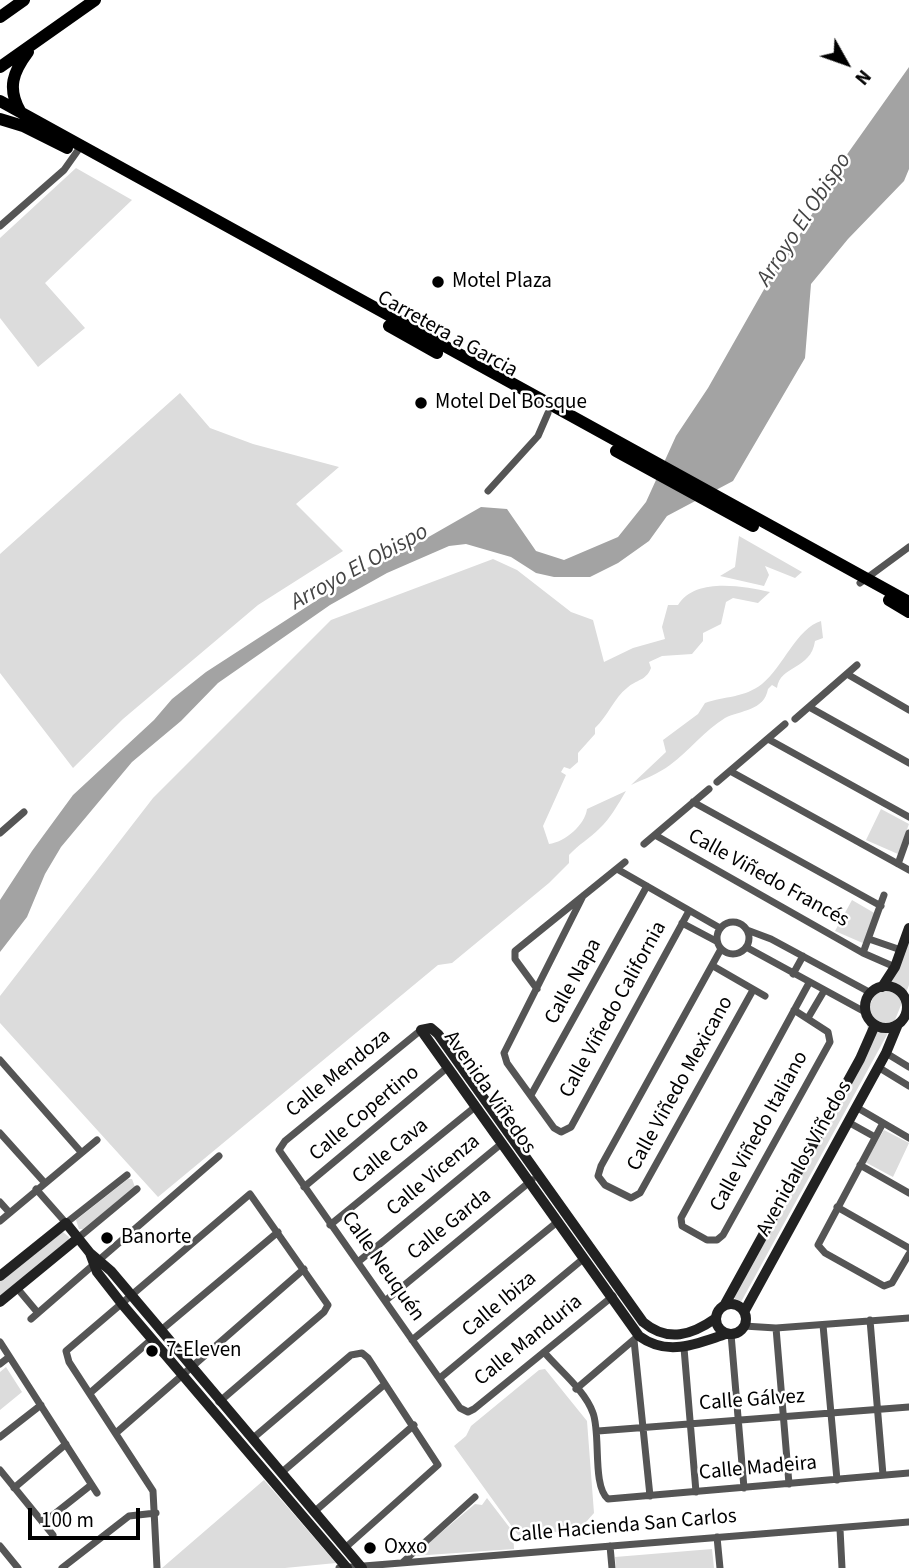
<!DOCTYPE html>
<html>
<head>
<meta charset="utf-8">
<style>
	body { margin:0 }
	#map { position:relative; width:909px; height:1568px; overflow:hidden; background:#fff; font-family:"Source Sans 3",sans-serif }
	canvas { display:block }
	.north { position:absolute; left:811px; top:28px; width:70px; height:70px; -webkit-text-stroke:5px #fff; paint-order:stroke; rotate:130deg; font-size:19px; font-weight:700; line-height:28px; text-align:center; color:#000 }
	.north::after { content:''; display:block; margin:auto; width:24px; height:32px; background:#000; clip-path:polygon(50% 0,100% 100%,50% 72%,0 100%) }
	.scale { position:absolute; left:28px; top:1508px; width:112px; height:32px; box-sizing:border-box; border:4px solid #000; border-top:0; padding-left:9px; font-size:21px; line-height:24px; white-space:nowrap; color:#000; -webkit-text-stroke:5px #fff; paint-order:stroke }
</style>
</head>
<body>
<div id="map">
<canvas width="909" height="1568"></canvas>
<div class="north">N</div>
<div class="scale">100 m</div>
</div>
<script>
const c = document.querySelector('canvas').getContext('2d');
c.lineJoin = 'round';
function fill(path, color) { c.fillStyle = color; c.fill(path, 'evenodd'); }
function trace(path, color, width, dash) { c.strokeStyle = color; c.lineWidth = width; c.lineCap = dash ? 'butt' : 'round'; c.setLineDash(dash || []); c.stroke(path); }
function label(font, color, halo, rows, align = 'center') {
  c.font = font + ' "Source Sans 3",sans-serif'; c.lineWidth = 5; c.setLineDash([]); c.textBaseline = 'middle'; c.strokeStyle = halo; c.fillStyle = color; for (const [text, x, y, turn = 0] of rows) {
    c.save(); c.translate(x, y); c.rotate((+turn || 0) * Math.PI / 180); c.textAlign = isNaN(turn) ? turn : align; if (halo) c.strokeText(text, 0, 0); c.fillText(text, 0, 0); c.restore();
  }
}
fill(new Path2D(`
	M 76,168 L 132,200 L 45,283 L 85,328 L 38,367 L 0,318 L 0,238 Z
	M 180,393 L 210,428 L 253,444 L 339,467 L 296,504 L 343,551 L 258,605 L 123,719 L 73,768 L 0,673 L 0,554 Z
	M 739,536 L 802,572 L 795,578 L 765,566 L 769,575 L 764,586 L 720,576 L 735,567 Z
	M 493,559 L 517,570 L 571,612 L 593,620 L 604,662 L 633,648 L 665,639 L 662,627 L 668,605 L 678,605 C 695,577 743,586 770,592 L 758,603 L 733,598 L 726,602 L 721,624 L 703,633 L 703,641 L 692,654 L 662,656 L 649,662 L 651,668 C 646,681 637,679 627,688 C 614,698 608,716 595,728 L 595,734 L 578,753 L 578,762 L 570,769 L 564,767 L 561,772 L 566,775 L 543,826 L 549,844 C 565,842 585,825 587,809 L 626,791 C 618,804 611,818 599,829 C 589,839 579,844 569,855 L 569,863 L 549,883 L 452,963 L 438,965 L 158,1197 L 0,1023 L 0,996 L 153,798 L 331,620 Z
	M 821,621 L 823,638 L 815,641 C 811,670 780,665 777,688 L 772,685 L 768,689 C 764,711 741,710 725,718 C 705,730 689,751 670,765 C 658,774 644,779 631,785 L 666,752 L 663,740 L 698,714 L 705,703 C 725,696 744,698 762,684 C 783,667 797,628 821,621 Z
	M 881,809 L 909,824 L 898,854 L 866,840 Z
	M 852,900 L 876,914 L 865,944 L 835,931 Z
	M 909,936 L 909,985 L 895,1020 L 741,1302 L 732,1297 L 868,1050 L 867,1012 L 876,991 L 895,975 Z
	M 884,1130 L 909,1143 L 893,1177 L 865,1162 Z
	M 128,1179 L 132,1179 L 135,1187 L 83,1229 L 79,1229 L 76,1220 Z
	M 59,1229 L 69,1237 L 68,1243 L 0,1299 L 0,1277 Z
	M 6,1367 L 22,1392 L 0,1410 L 0,1372 Z
	M 545,1369 L 587,1421 L 594,1513 L 579,1530 L 518,1535 L 454,1446 L 466,1436 L 471,1426 L 539,1370 Z
	M 264,1480 L 336,1563 L 285,1568 L 162,1568 Z
	M 487,1498 L 513,1532 L 514,1549 L 413,1556 L 475,1504 L 482,1505 Z
	M 712,1549 L 714,1568 L 616,1568 L 615,1557 Z`), '#dcdcdc');
fill(new Path2D(`
	M 909,67 L 909,169 L 904,181 L 848,239 L 811,284 L 805,358 L 733,481 L 667,516 L 649,541 L 618,563 L 590,577 L 554,577 L 536,573 L 511,557 L 466,544 L 449,546 L 387,573 L 330,605 L 218,683 L 181,721 L 132,762 L 61,847 L 45,874 L 27,917 L 0,952 L 0,900 L 32,851 L 73,795 L 154,720 L 172,699 L 206,672 L 365,569 L 404,551 L 481,507 L 507,509 L 536,551 L 564,560 L 618,537 L 646,502 L 676,436 L 708,388 L 771,277 L 802,231 L 848,153 Z`), '#a3a3a3');
trace(new Path2D(`
	M 0,226 L 64,170 L 81,146
	M 488,491 L 538,436 L 548,413
	M 860,583 L 909,547
	M 847,674 L 909,710
	M 809,707 L 909,763
	M 795,719 L 857,665
	M 768,739 L 909,817
	M 730,771 L 909,870
	M 717,782 L 785,724
	M 693,802 L 881,906
	M 0,833 L 24,812
	M 655,835 L 863,953 L 895,967
	M 644,844 L 709,789
	M 898,864 L 909,833
	M 617,869 L 720,928
	M 583,896 L 504,1053 L 507,1063 L 554,1128 L 561,1132 L 571,1127 L 689,911
	M717 938a16 16 0 1 1 32 0a16 16 0 1 1-32 0Z
	M 682,923 L 716,941
	M 747,930 L 771,939 L 871,993
	M 869,939 L 901,950
	M 746,947 L 865,1012
	M 721,949 L 601,1166 L 598,1176 L 605,1185 L 631,1198 L 640,1193 L 753,990
	M 863,953 L 884,895
	M 713,966 L 765,996
	M 793,974 L 803,956
	M 537,989 L 515,959 L 515,951 L 625,862
	M 794,1010 L 828,1032 L 830,1042 L 723,1235 L 717,1240 L 707,1240 L 682,1226 L 681,1218 L 809,983
	M 808,1018 L 824,991
	M 421,1030 L 285,1141 L 279,1150 L 460,1408 L 468,1412 L 474,1409 L 613,1296
	M 886,1053 L 909,1067
	M 0,1060 L 81,1152
	M 878,1067 L 909,1086
	M 531,1095 L 647,886
	M 856,1107 L 909,1138
	M 848,1122 L 875,1137
	M 883,1123 L 818,1245 L 825,1253 L 884,1286 L 892,1283 L 909,1254
	M 0,1133 L 44,1182
	M 860,1165 L 909,1193
	M 304,1187 L 448,1067
	M 36,1189 L 66,1223 L 127,1175
	M 0,1202 L 9,1212
	M 837,1207 L 909,1248
	M 0,1221 L 97,1140
	M 330,1225 L 475,1107
	M 78,1238 L 137,1189
	M 358,1262 L 501,1144
	M 17,1288 L 38,1313
	M 385,1301 L 532,1180
	M 31,1319 L 219,1156
	M 870,1320 L 883,1475
	M 823,1325 L 837,1480
	M 744,1326 L 776,1328 L 909,1318
	M 776,1328 L 789,1484
	M 160,1331 L 278,1232
	M 731,1334 L 744,1488
	M 412,1340 L 556,1223
	M 634,1340 L 650,1496
	M 0,1342 L 97,1493
	M 684,1348 L 696,1492
	M 544,1352 C 559,1370 585,1390 593,1413 C 601,1434 592,1486 608,1499 L 909,1473
	M 0,1364 L 9,1357
	M 440,1378 L 583,1259
	M 576,1389 L 637,1337
	M 90,1393 L 152,1339
	M 598,1431 L 909,1407
	M 116,1433 L 304,1269
	M 0,1437 L 41,1405
	M 252,1439 L 351,1355 L 362,1353 L 368,1358 L 438,1465 L 345,1548
	M 0,1470 L 53,1535
	M 281,1473 L 385,1384
	M 14,1488 L 66,1444
	M 314,1512 L 414,1425
	M 43,1523 L 91,1485
	M 840,1529 L 842,1568
	M 717,1537 L 720,1568
	M 0,1546 L 18,1568
	M 610,1546 L 612,1568
	M 403,1562 L 475,1497
	M 62,1568 L 129,1516 L 156,1513
	M 157,1568 L 153,1491 L 69,1362 L 66,1351 L 250,1194 L 328,1305 L 324,1312 L 219,1402
	M 339,1568 L 909,1522`), '#555', 7);
trace(new Path2D(`
	M865 1007a21 21 0 1 1 42 0a21 21 0 1 1-42 0Z
	M 882,987 L 895,967 L 909,928
	M 90,1253 L 97,1272 L 122,1304 L 347,1568
	M 0,1276 L 66,1223 L 90,1253 L 111,1271 L 362,1568
	M 0,1302 L 78,1238
	M716 1319a15 15 0 1 1 30 0a15 15 0 1 1-30 0Z
	M 724,1306 L 860,1059 L 875,1025
	M 744,1312 L 886,1053 L 898,1024
	M 716,1318 C 692,1335 668,1343 643,1322 L 438,1034 L 431,1028 L 421,1030 L 639,1336 C 668,1357 695,1344 726,1334`), '#222', 10);
trace(new Path2D(`
	M 0,17 L 24,0
	M 0,67 L 95,0
	M 0,101 L 909,602
	M 20,111 C 7,88 13,72 28,52
	M 0,119 L 23,126 L 67,148
	M 389,326 L 437,353
	M 616,451 L 753,526
	M 889,600 L 909,612`), '#000', 12);
for (const [x, y, r, color] of [
	[438,282,7,"#000"],
	[421,403,7,"#000"],
	[107,1238,7,"#000"],
	[152,1351,7,"#000"],
	[370,1548,7,"#000"]
]) { const dot = new Path2D(); dot.arc(x, y, r, 0, 2 * Math.PI); c.fillStyle = color; c.fill(dot); trace(dot, '#fff', 2.5); }
label('21px', '#000', '#fff', [
	["Motel Plaza",452,282],
	["Motel Del Bosque",435,403],
	["Banorte",121,1238],
	["7-Eleven",166,1351],
	["Oxxo",384,1548]
], 'left');
label('21px', '#000', '#fff', [
	["Carretera a Garcia",447,335,29],
	["Calle Viñedo Francés",768,879,29],
	["Calle Napa",574,982,-61],
	["Calle Viñedo California",614,1010,-61],
	["Calle Mendoza",339,1074,-39],
	["Calle Viñedo Mexicano",681,1084,-61],
	["Avenida Viñedos",489,1093,55],
	["Calle Copertino",365,1114,-40],
	["Calle Viñedo Italiano",760,1132,-61],
	["Calle Cava",391,1152,-39],
	["Avenida los Viñedos",805,1159,-61],
	["Calle Vicenza",434,1176,-40],
	["Calle Garda",450,1225,-39],
	["Calle Neuquén",382,1267,55],
	["Calle Ibiza",500,1305,-40],
	["Calle Manduria",529,1341,-39],
	["Calle Gálvez",752,1401,-4],
	["Calle Madeira",758,1469,-5],
	["Calle Hacienda San Carlos",623,1527,-5]
]);
label('italic 23px', '#444', '#fff', [
	["Arroyo El Obispo",805,220,-57],
	["Arroyo El Obispo",360,568,-29]
]);
</script>
</body>
</html>
